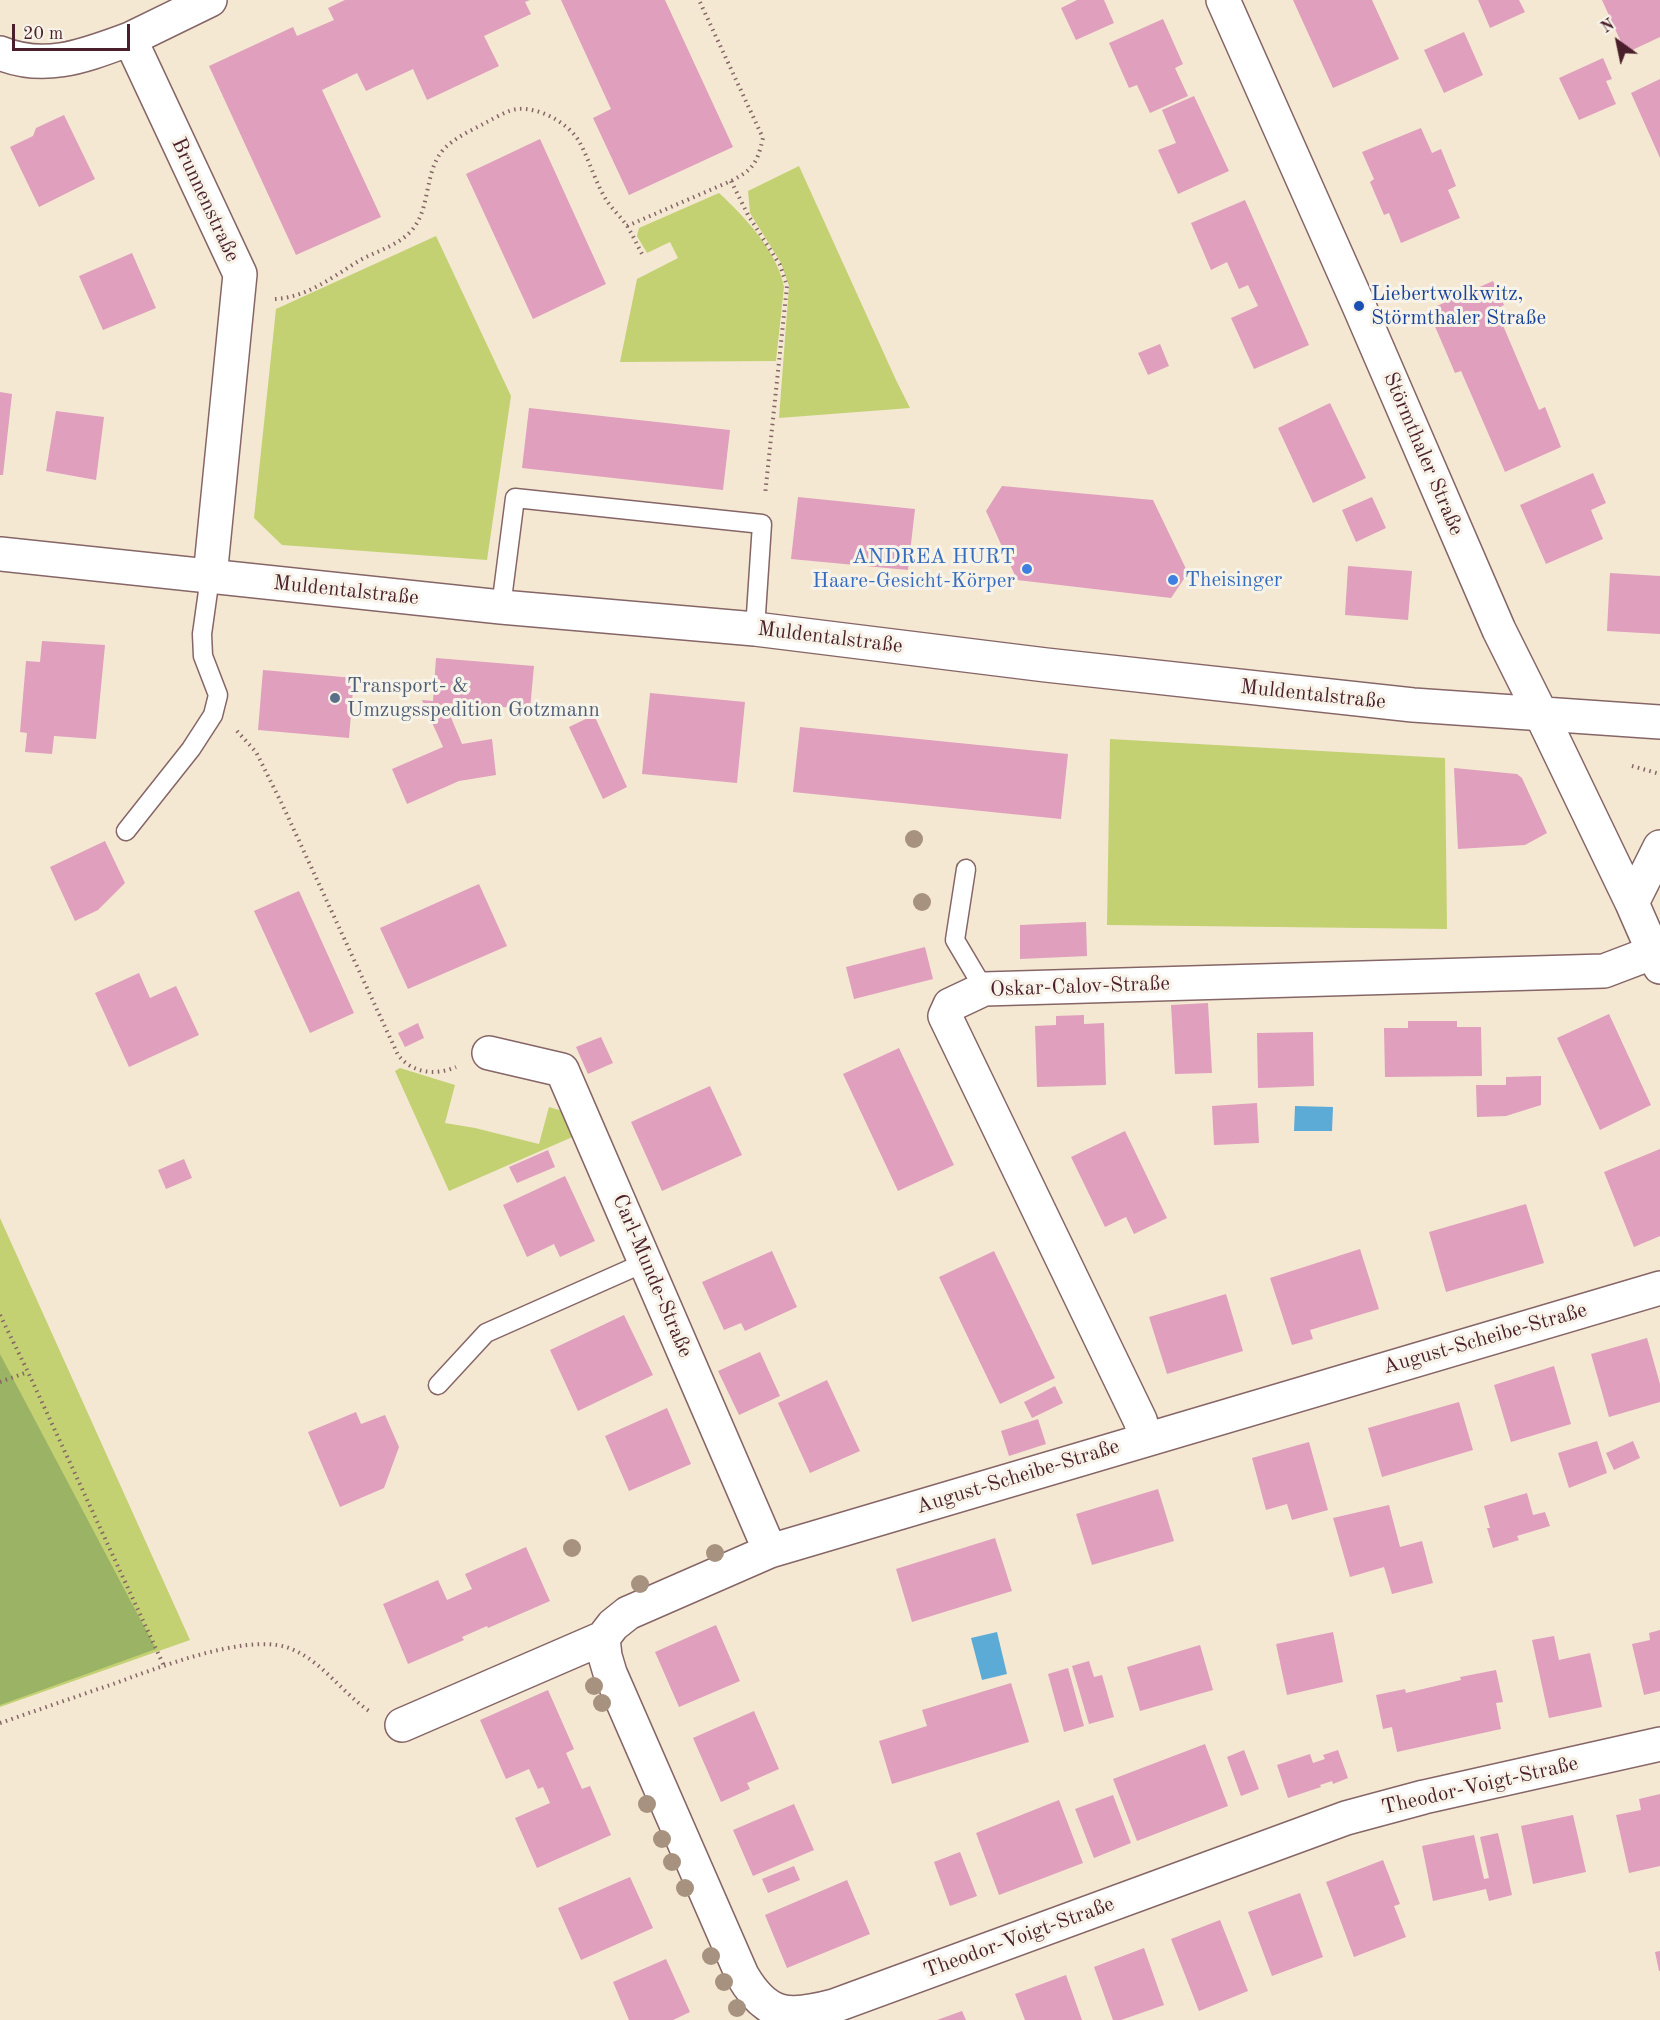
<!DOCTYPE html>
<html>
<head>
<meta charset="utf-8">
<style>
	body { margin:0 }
	#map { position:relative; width:1660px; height:2020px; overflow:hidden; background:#f4e8d3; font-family:"Old Standard TT",serif }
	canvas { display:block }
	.north { position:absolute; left:1588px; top:12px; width:60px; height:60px; -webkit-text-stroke:4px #f7f3e8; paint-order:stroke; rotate:327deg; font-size:16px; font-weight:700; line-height:24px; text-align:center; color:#4a1f2b }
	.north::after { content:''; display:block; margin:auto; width:21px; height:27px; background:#4a1f2b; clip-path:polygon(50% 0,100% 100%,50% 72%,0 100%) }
	.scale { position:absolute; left:12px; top:24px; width:118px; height:27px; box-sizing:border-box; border:3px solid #4a1f2b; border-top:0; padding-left:8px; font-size:18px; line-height:21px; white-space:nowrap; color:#4a1f2b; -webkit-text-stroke:4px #f7f3e8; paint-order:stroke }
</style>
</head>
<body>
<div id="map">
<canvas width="1660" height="2020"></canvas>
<div class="north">N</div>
<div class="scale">20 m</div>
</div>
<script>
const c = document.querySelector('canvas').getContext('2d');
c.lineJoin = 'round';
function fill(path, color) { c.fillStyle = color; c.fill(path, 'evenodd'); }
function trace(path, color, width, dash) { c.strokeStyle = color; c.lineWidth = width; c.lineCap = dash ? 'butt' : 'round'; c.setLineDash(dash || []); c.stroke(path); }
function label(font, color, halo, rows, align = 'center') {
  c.font = font + ' "Old Standard TT",serif'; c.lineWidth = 6; c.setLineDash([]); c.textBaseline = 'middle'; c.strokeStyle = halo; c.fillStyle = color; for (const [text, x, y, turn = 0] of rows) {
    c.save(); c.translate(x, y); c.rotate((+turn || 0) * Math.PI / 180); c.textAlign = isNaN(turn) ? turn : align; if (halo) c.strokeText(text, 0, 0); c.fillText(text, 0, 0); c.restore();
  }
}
fill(new Path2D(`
	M 799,166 L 896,380 L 910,408 L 779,418 L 789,286 L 781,263 L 750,213 L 748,191 Z
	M 719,193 C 745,217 777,251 784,287 L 776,361 L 620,362 L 637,279 L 678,258 L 670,242 L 647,253 L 637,236 L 639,228 Z
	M 436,236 L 511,396 L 487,560 L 282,545 L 254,518 L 276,309 Z
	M 1110,739 L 1445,758 L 1447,929 L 1107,925 Z
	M 400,1068 L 455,1085 L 445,1123 L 475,1128 L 539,1144 L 549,1107 L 566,1112 L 577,1135 L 449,1191 L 395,1071 Z
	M 0,1218 L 190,1640 L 0,1707 Z`), '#c3d173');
fill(new Path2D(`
	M 0,1354 L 156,1649 L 0,1705 Z`), '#9ab365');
fill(new Path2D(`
	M 1295,1106 L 1333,1107 L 1332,1131 L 1294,1131 Z
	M 997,1632 L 1007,1674 L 982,1680 L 971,1638 Z`), '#5caad6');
fill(new Path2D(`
	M 345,0 L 530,0 L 525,2 L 531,14 L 484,36 L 499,66 L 427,100 L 413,69 L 366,91 L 357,73 L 322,90 L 381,217 L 296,255 L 209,66 L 293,27 L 297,36 L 334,20 L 328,8 Z
	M 561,0 L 665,0 L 733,147 L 629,195 L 593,118 L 611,109 Z
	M 1077,0 L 1104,0 L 1114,23 L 1076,40 L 1061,8 Z
	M 1293,0 L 1372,0 L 1399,59 L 1333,88 Z
	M 1478,0 L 1519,0 L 1525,12 L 1490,28 Z
	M 1602,0 L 1660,0 L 1660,37 L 1626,53 Z
	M 1163,19 L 1183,64 L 1175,68 L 1188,96 L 1150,113 L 1137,85 L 1129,88 L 1109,43 Z
	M 1464,32 L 1483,75 L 1444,93 L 1424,50 Z
	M 1603,58 L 1612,79 L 1606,81 L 1616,104 L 1579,120 L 1559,78 Z
	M 1660,79 L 1660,158 L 1631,93 Z
	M 1194,96 L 1229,171 L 1178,194 L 1158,150 L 1176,143 L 1162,110 Z
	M 64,115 L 95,179 L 39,207 L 10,147 L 33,136 L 36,128 Z
	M 1421,128 L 1432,153 L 1441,149 L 1456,186 L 1448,190 L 1460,218 L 1401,243 L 1389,213 L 1384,215 L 1370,182 L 1374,179 L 1362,152 Z
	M 540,139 L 606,284 L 533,319 L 466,174 Z
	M 1245,200 L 1309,345 L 1254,369 L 1231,318 L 1258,306 L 1248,285 L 1239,289 L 1227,262 L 1211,270 L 1191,223 Z
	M 132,253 L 156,308 L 103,330 L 79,276 Z
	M 1493,281 L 1504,305 L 1496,309 L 1539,410 L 1545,407 L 1561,447 L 1505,472 L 1461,371 L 1455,373 L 1428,310 Z
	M 1160,344 L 1169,366 L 1148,375 L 1138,353 Z
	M 0,392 L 12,394 L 3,475 L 0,475 Z
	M 1330,403 L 1366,478 L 1313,503 L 1278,428 Z
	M 529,408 L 730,430 L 723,490 L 522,468 Z
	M 56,411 L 104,417 L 96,480 L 46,471 Z
	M 1593,473 L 1606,503 L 1591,510 L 1603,539 L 1546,564 L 1520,505 Z
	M 1002,486 L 1153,500 L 1188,573 L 1171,598 L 1017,580 L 986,511 Z
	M 798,497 L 915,509 L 908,570 L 791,559 Z
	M 1372,497 L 1386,528 L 1356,542 L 1342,510 Z
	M 1348,566 L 1412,571 L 1408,620 L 1345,615 Z
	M 1610,573 L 1660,576 L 1660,634 L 1607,631 Z
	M 42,641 L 105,645 L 96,739 L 54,736 L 52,754 L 25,752 L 27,733 L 20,732 L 26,661 L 40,662 Z
	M 436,658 L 534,666 L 530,709 L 445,703 L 462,744 L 492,739 L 496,775 L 459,781 L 407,804 L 392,769 L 443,747 L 422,700 L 433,701 Z
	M 263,670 L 354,678 L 349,738 L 258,730 Z
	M 650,693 L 745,702 L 737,783 L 642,774 Z
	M 594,715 L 627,787 L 603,799 L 569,727 Z
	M 800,727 L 1068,754 L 1061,819 L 793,792 Z
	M 1454,768 L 1517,774 L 1522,778 L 1547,833 L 1525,845 L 1458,849 Z
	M 105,841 L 125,883 L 98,910 L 75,921 L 50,867 Z
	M 479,884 L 507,946 L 408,989 L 380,928 Z
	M 299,891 L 354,1013 L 310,1033 L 254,911 Z
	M 1086,922 L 1087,956 L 1020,959 L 1020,925 Z
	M 925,947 L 933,979 L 854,999 L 846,967 Z
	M 139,973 L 150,998 L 176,986 L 199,1035 L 129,1067 L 95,993 Z
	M 1208,1003 L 1212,1073 L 1175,1074 L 1171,1005 Z
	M 1609,1014 L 1651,1105 L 1600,1130 L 1557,1038 Z
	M 1084,1015 L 1084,1024 L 1104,1023 L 1106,1085 L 1037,1087 L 1035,1026 L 1056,1025 L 1056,1016 Z
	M 1408,1021 L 1457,1021 L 1457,1027 L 1481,1027 L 1482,1076 L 1385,1077 L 1384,1028 L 1408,1028 Z
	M 418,1023 L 424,1038 L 405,1047 L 398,1033 Z
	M 1313,1032 L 1314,1086 L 1258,1088 L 1257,1033 Z
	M 601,1037 L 613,1063 L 588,1074 L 576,1047 Z
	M 899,1048 L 954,1165 L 898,1191 L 843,1074 Z
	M 1541,1076 L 1541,1105 L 1506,1116 L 1477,1117 L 1476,1085 L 1506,1085 L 1506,1077 Z
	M 710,1086 L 742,1155 L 662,1191 L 631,1122 Z
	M 1257,1103 L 1259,1143 L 1214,1145 L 1212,1106 Z
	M 1125,1131 L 1167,1218 L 1134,1234 L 1126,1217 L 1105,1227 L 1071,1157 Z
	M 1660,1149 L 1660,1236 L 1634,1247 L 1604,1172 Z
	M 548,1150 L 555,1167 L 517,1183 L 509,1167 Z
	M 184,1159 L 192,1178 L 166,1189 L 158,1170 Z
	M 565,1176 L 595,1241 L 560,1257 L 554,1244 L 527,1257 L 503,1205 Z
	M 1526,1204 L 1544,1263 L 1446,1292 L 1429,1232 Z
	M 1360,1249 L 1379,1309 L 1310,1330 L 1313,1339 L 1292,1345 L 1270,1278 Z
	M 772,1251 L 797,1307 L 745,1331 L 741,1323 L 724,1330 L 702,1282 Z
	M 994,1251 L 1055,1378 L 1000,1404 L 939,1277 Z
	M 1226,1294 L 1243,1351 L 1167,1374 L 1149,1317 Z
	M 624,1315 L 653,1375 L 578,1411 L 550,1350 Z
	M 1647,1338 L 1660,1384 L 1660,1402 L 1609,1417 L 1591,1354 Z
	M 760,1352 L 780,1396 L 739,1415 L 718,1371 Z
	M 1554,1366 L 1571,1424 L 1511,1442 L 1494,1385 Z
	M 827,1380 L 860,1451 L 810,1473 L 778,1403 Z
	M 1055,1386 L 1063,1403 L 1032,1418 L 1024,1402 Z
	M 1459,1402 L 1473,1450 L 1382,1477 L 1368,1428 Z
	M 667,1408 L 691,1464 L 629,1491 L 605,1436 Z
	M 356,1412 L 361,1424 L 385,1415 L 399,1447 L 384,1488 L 340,1507 L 308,1432 Z
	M 1038,1419 L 1046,1444 L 1009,1456 L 1001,1431 Z
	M 1597,1441 L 1607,1473 L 1569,1488 L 1558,1453 Z
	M 1633,1441 L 1640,1458 L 1614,1470 L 1606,1453 Z
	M 1309,1442 L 1328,1510 L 1292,1520 L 1287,1504 L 1266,1510 L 1252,1458 Z
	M 1158,1489 L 1174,1541 L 1092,1565 L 1076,1514 Z
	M 1527,1493 L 1533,1515 L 1545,1512 L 1550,1526 L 1517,1536 L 1519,1540 L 1493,1548 L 1487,1528 L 1490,1528 L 1484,1506 Z
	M 1389,1505 L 1400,1547 L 1422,1541 L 1433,1583 L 1392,1594 L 1384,1567 L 1350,1577 L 1333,1518 Z
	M 995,1538 L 1012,1591 L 912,1622 L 896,1569 Z
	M 526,1547 L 550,1601 L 488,1628 L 487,1626 L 462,1637 L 464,1640 L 408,1664 L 383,1604 L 438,1580 L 447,1600 L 472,1589 L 465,1574 Z
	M 716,1625 L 740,1681 L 679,1707 L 655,1652 Z
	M 1660,1630 L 1660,1691 L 1644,1695 L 1632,1644 L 1650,1640 L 1649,1633 Z
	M 1333,1632 L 1343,1682 L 1287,1695 L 1276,1644 Z
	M 1554,1636 L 1559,1660 L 1590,1653 L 1602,1707 L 1549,1718 L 1532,1640 Z
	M 1200,1645 L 1213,1690 L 1140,1711 L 1127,1667 Z
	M 1089,1661 L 1094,1677 L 1102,1675 L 1114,1717 L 1089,1724 L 1072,1666 Z
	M 1068,1668 L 1084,1726 L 1064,1732 L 1048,1674 Z
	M 1496,1670 L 1503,1702 L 1496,1703 L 1501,1729 L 1397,1752 L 1392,1727 L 1383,1729 L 1376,1695 L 1405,1689 L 1406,1693 L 1461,1680 L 1460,1677 Z
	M 1011,1683 L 1029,1742 L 892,1784 L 879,1741 L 927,1726 L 922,1710 Z
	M 548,1690 L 574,1749 L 566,1753 L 582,1789 L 590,1786 L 611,1835 L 537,1868 L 515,1818 L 550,1803 L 543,1787 L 538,1789 L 529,1769 L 506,1779 L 480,1720 Z
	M 754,1711 L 779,1769 L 747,1783 L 750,1789 L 721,1802 L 693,1738 Z
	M 1205,1744 L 1228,1806 L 1137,1841 L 1113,1779 Z
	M 1244,1750 L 1259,1789 L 1241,1796 L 1227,1757 Z
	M 1338,1750 L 1348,1778 L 1333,1784 L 1332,1781 L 1320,1785 L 1321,1787 L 1288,1798 L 1277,1765 L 1310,1754 L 1313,1763 L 1325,1759 L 1323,1755 Z
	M 1660,1794 L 1660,1866 L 1629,1873 L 1616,1815 L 1641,1810 L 1639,1799 Z
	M 1113,1795 L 1131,1843 L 1094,1858 L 1075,1809 Z
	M 1059,1800 L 1083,1863 L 999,1895 L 976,1833 Z
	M 794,1804 L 814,1850 L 753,1876 L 733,1830 Z
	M 1573,1815 L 1586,1872 L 1533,1884 L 1521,1826 Z
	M 1498,1833 L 1512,1895 L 1489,1901 L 1486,1889 L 1433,1901 L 1422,1846 L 1474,1835 L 1484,1879 L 1489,1878 L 1480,1837 Z
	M 960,1852 L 977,1896 L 950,1906 L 934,1862 Z
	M 1383,1860 L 1400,1904 L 1394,1906 L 1406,1937 L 1354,1957 L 1326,1882 Z
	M 794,1866 L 800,1880 L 768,1893 L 762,1879 Z
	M 630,1877 L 653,1928 L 581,1960 L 558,1908 Z
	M 847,1880 L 870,1934 L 787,1968 L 765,1915 Z
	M 1300,1893 L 1323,1957 L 1272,1976 L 1248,1912 Z
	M 1220,1920 L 1248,1991 L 1199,2011 L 1171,1939 Z
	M 1144,1948 L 1164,2005 L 1121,2020 L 1113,2020 L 1094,1967 Z
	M 1660,1951 L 1660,1971 L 1659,1971 L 1655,1952 Z
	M 666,1959 L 690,2012 L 673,2020 L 629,2020 L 613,1982 Z
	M 1066,1975 L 1082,2020 L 1025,2020 L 1015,1994 Z
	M 962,2011 L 966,2020 L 937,2020 Z`), '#df9fbd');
const lane = new Path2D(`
	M 501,607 L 515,498 L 762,524 L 755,629
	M 126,831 L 191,749 L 213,715 L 218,695 L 203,656 L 202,634 L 210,577
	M 966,869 L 955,940 L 984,989
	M 438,1385 L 486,1333 L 646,1262`);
const street = new Path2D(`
	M 130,39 L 210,0
	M 0,53 C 46,72 86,55 130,39 L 240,274 L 210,577
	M 1541,714 L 1632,903 L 1660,967
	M 1632,903 L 1660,847
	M 489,1053 L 562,1070 L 770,1551
	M 1146,1439 L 1140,1420 L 945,1016 L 950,1005 L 984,989 L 1604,971 L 1654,952
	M 603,1638 L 605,1656 L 610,1673 L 742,1975 C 767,2018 789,2018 834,2006 L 1346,1818 L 1424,1797 L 1660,1744
	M 402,1725 L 603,1638 L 613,1625 L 628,1613 L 770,1551 L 1660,1288`);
const secondary = new Path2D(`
	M 1223,0 L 1359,306 L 1499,630 L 1541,714
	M 0,554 L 501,607 L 755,629 L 1046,665 L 1413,705 L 1660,722`);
trace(lane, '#866566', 21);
trace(street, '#866566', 36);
trace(secondary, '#866566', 36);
trace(new Path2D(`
	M 731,181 L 748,215 L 780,265 L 787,286 L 765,495
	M 627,226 L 731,181 C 754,169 757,163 763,138 L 699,0
	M 275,299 C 307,297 331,278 357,262 C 375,251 397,247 412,230 C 431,208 424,172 443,150 C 454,138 470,131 485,123 C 495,118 507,110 518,109 C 540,107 570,124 580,143 C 590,162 596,184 607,201 C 613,210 621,217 627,226 C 633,235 637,245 642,254
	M 237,731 L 256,752 L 282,804 L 398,1055 C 412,1073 435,1076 456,1067
	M 1632,766 L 1660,774
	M 0,1315 L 28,1372 L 164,1666
	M 0,1382 L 28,1372
	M 0,1723 C 38,1710 75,1697 113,1684 C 155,1669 242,1634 286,1647 C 320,1658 340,1691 369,1711`), '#866566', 4, [1.5, 4.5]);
trace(lane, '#fff', 18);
trace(street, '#fff', 33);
trace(secondary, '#fff', 33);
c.fillStyle = '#a79280';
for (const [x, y] of [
	[914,839],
	[922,902],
	[572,1548],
	[715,1553],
	[640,1584],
	[594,1686],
	[602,1703],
	[647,1804],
	[662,1839],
	[672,1862],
	[685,1888],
	[711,1956],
	[724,1982],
	[737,2008]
]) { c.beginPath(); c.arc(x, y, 9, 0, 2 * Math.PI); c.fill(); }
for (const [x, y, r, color] of [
	[1359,306,6,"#1a4fb4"],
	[1027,569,6,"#3f7fe0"],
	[1173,580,6,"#3f7fe0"],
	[335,698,6,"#5c6f8a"]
]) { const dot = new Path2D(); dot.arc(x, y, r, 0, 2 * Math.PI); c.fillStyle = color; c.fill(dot); trace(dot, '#f7f3e8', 2); }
label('21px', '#4a1f2b', '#f7f3e8', [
	["Brunnenstraße",205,200,65],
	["Störmthaler Straße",1423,454,67],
	["Muldentalstraße",346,591,6],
	["Muldentalstraße",830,638,7],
	["Muldentalstraße",1313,695,6],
	["Oskar-Calov-Straße",1080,987,-2],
	["Carl-Munde-Straße",652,1276,67],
	["August-Scheibe-Straße",1485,1339,-16],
	["August-Scheibe-Straße",1018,1477,-17],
	["Theodor-Voigt-Straße",1480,1786,-13],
	["Theodor-Voigt-Straße",1019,1938,-20]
]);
label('21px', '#164399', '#f7f3e8', [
	["Liebertwolkwitz,",1371,294],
	["Störmthaler Straße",1371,318]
], 'left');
label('21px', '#366cbe', '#f7f3e8', [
	["ANDREA HURT",1015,557],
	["Haare-Gesicht-Körper",1015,581],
	["Theisinger",1185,580,"left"]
], 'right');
label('21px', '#4e5e75', '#f7f3e8', [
	["Transport- &",347,686],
	["Umzugsspedition Gotzmann",347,710]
], 'left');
</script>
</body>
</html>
